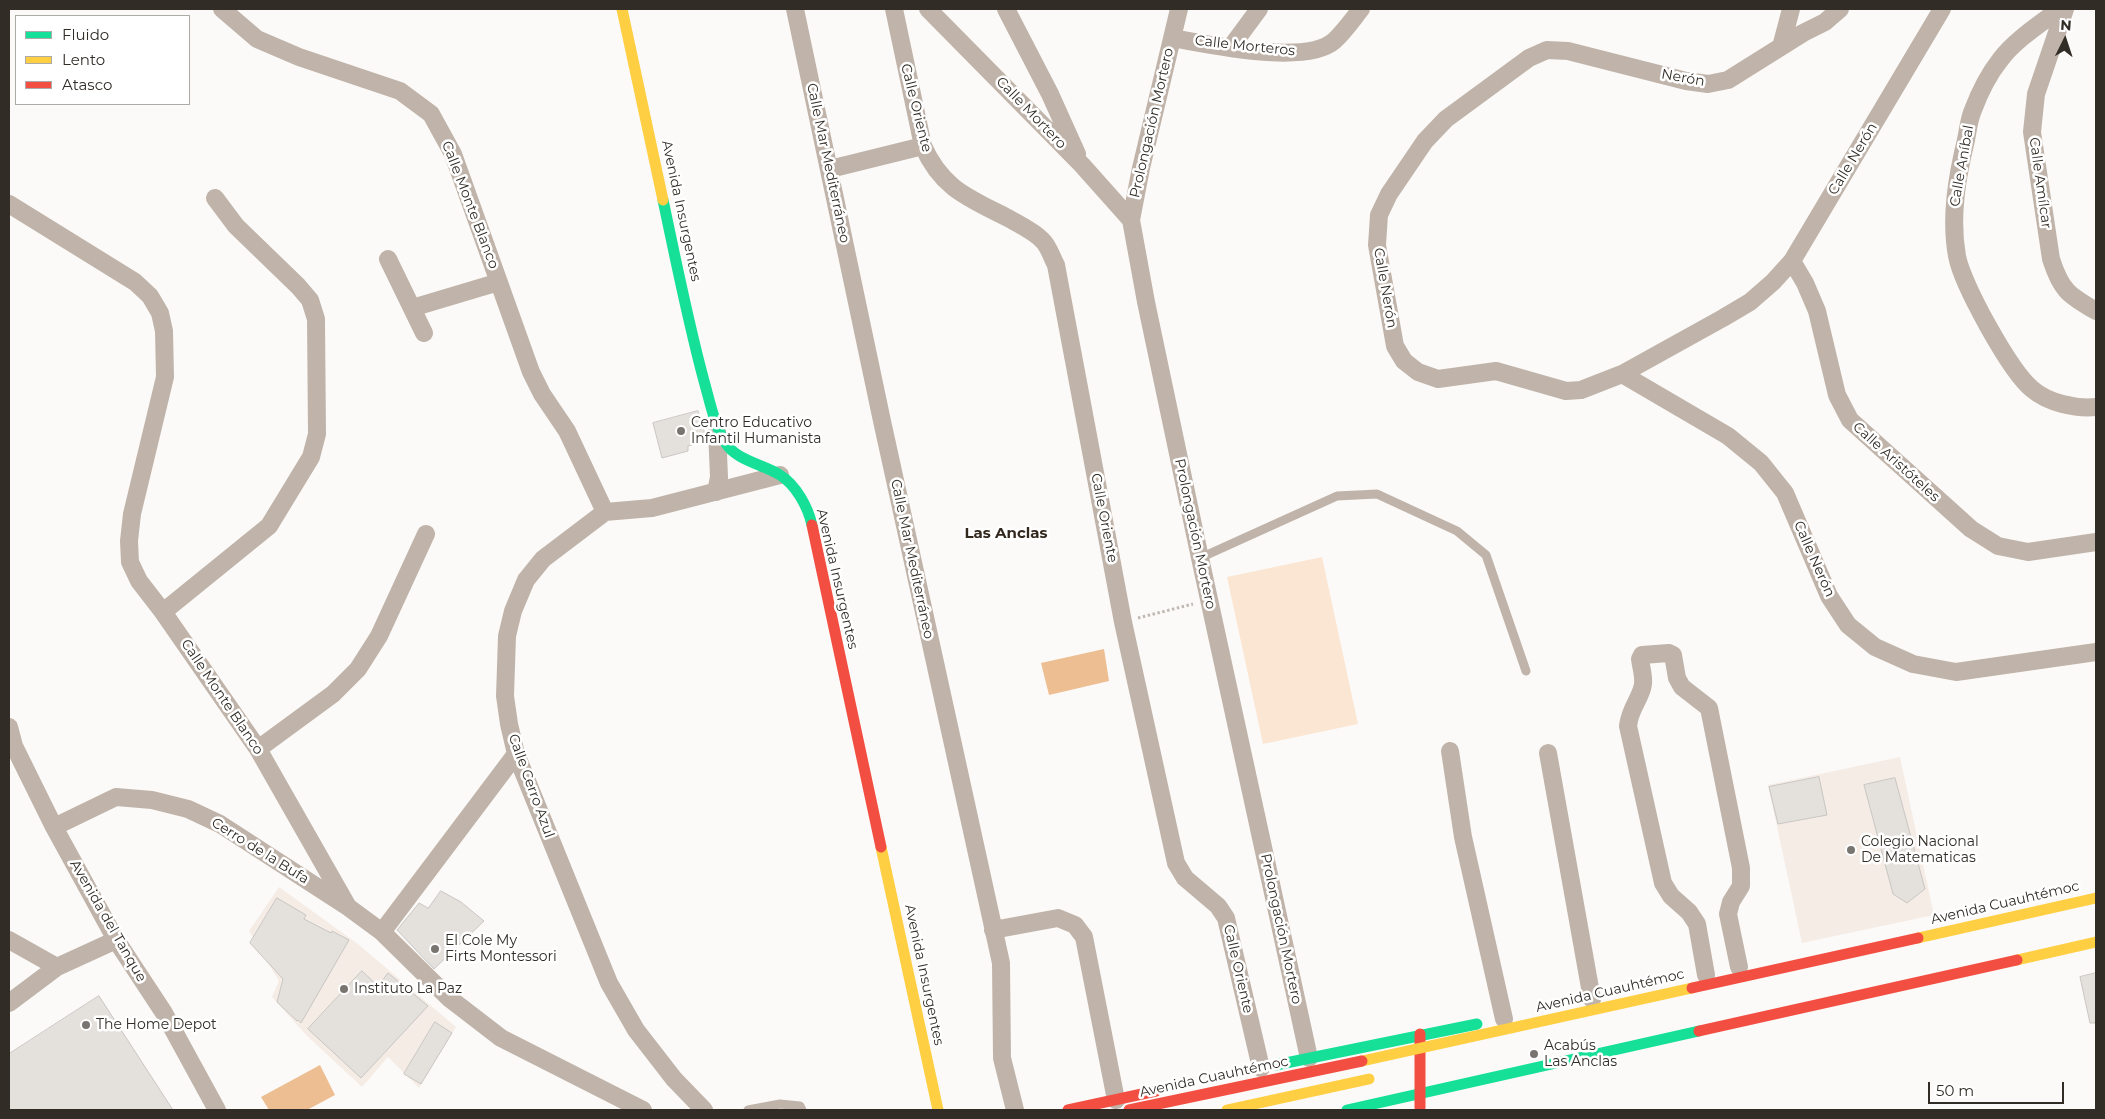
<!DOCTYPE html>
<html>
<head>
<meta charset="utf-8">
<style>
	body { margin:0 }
	#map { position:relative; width:2105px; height:1119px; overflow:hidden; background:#fcfaf8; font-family:Montserrat,sans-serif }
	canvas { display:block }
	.frame { position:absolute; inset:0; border:10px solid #312c26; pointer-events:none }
	.legend { position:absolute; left:15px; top:15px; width:175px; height:90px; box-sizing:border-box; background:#fff; border:1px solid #adaba8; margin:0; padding:6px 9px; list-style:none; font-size:15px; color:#312c26 }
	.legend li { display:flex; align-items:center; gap:10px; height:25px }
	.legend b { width:25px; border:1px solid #adaba8 }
	.north { position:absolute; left:2040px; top:15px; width:50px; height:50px; -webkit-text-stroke:4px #fff; paint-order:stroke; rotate:4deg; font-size:14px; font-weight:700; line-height:20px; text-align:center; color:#312c26 }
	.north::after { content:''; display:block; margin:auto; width:18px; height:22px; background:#312c26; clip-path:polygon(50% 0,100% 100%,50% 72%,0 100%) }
	.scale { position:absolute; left:1928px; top:1082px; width:136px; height:22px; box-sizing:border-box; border:2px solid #312c26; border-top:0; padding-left:6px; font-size:15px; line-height:18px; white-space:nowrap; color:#312c26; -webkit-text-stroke:4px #fff; paint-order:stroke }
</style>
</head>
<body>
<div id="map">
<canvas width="2105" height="1119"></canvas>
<div class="frame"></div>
<ul class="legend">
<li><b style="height:6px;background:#16e098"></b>Fluido</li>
<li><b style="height:6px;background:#ffcf43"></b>Lento</li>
<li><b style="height:6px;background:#f24e42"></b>Atasco</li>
</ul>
<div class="north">N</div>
<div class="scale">50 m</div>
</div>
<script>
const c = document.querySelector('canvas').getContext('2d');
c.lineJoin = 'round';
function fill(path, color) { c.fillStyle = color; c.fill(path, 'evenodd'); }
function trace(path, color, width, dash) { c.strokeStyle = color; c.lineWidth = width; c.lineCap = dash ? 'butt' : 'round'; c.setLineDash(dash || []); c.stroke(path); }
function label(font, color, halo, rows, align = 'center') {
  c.font = font + ' Montserrat,sans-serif'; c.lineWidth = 5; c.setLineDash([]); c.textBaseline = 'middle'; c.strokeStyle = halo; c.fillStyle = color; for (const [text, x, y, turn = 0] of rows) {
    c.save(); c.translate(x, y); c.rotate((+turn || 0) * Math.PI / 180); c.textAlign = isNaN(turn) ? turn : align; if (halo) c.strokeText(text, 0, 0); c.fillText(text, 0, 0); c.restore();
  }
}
fill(new Path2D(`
	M 1900,757 L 1934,915 L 1802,943 L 1768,785 Z
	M 279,887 L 358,944 L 456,1027 L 419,1088 L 388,1057 L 362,1087 L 306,1035 L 272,997 L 279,981 L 249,931 Z`), '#f5ece6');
fill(new Path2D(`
	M 1322,557 L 1358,724 L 1263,744 L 1227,577 Z`), '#fbe6d3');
fill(new Path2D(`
	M 1104,649 L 1109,681 L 1049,695 L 1041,663 Z
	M 320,1065 L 335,1095 L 307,1110 L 269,1110 L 261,1097 Z`), '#edbe92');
const building = new Path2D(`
	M 698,411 L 707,441 L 688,446 L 688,451 L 662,458 L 653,423 Z
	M 1819,777 L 1827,815 L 1778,824 L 1769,787 Z
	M 1895,778 L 1925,889 L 1907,903 L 1893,894 L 1864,785 Z
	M 441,891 L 461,902 L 484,921 L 434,969 L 397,930 L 419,903 L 428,908 Z
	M 277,898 L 306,915 L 304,919 L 331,933 L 332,931 L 349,940 L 301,1023 L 298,1020 L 297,1021 L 277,1002 L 283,979 L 250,943 Z
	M 362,971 L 378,986 L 388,973 L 428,1006 L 361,1078 L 308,1029 Z
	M 2096,973 L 2096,1023 L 2090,1023 L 2080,977 Z
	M 99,996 L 173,1110 L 9,1110 L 9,1054 Z
	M 435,1022 L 452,1033 L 421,1084 L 404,1074 Z`);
fill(building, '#e4e0dc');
trace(building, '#c9c6c3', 1);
trace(new Path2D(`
	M 1138,618 L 1193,604`), '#c0b9b1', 3, [2.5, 2.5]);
trace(new Path2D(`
	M 1200,558 L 1337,496 L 1377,494 L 1457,531 L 1486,555 L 1526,671
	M 748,1110 L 780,1104 L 800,1106 L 802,1110`), '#c0b4aa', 9);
trace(new Path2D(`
	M 222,9 L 257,39 L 299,57 L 400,91 L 431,114 L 453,154 L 531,372 L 542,394 L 567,431 L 605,512
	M 795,9 L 882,421 L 1001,963 L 1002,1058 L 1015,1110
	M 894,9 L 923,146 C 942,189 969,198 1008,218 C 1020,225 1034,231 1043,241 C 1049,247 1052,258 1056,265 L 1123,622 L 1176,863 L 1185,878 L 1218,906 L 1226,918 L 1261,1068
	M 928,9 L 1082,165 L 1131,220
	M 1006,9 L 1050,94 L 1077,154
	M 1179,9 L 1141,168 L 1131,220 L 1146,302 L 1200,558 L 1309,1058
	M 1840,9 L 1825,22 L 1803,33 L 1728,80 L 1708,84 L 1686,81 L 1568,51 L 1547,50 L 1529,58 L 1446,119 L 1425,141 L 1389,194 L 1379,215 L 1377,245 L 1395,346 L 1404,361 L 1418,372 L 1438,379 L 1496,371 L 1566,391 L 1581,390 L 1622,374 L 1723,318 L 1750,302 L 1773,282 L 1792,261 L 1942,9
	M 2060,9 C 2040,24 2015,40 2000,60 C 1989,74 1979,94 1973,110 C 1969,119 1968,130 1966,140 C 1957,177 1950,217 1957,256 C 1962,284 2010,371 2032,389 C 2048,403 2076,409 2096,407
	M 2065,9 L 2036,94 L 2032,132 L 2051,259 C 2061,290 2068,295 2096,311
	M 1172,38 C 1208,44 1305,66 1334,41 C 1344,32 1353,19 1361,9
	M 1231,47 L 1259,9
	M 1781,47 L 1791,9
	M 830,169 L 923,146
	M 9,204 L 135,282 L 150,296 L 160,313 L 164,331 L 165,377 L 132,514 L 129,541 L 130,562 L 139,581 L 163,612 L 258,749 L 348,907
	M 388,259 L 424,333
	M 1792,261 L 1805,283 L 1817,311 L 1837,395 L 1850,420 L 1971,529 L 1998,546 L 2028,552 L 2096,542
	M 412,308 L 499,282
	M 1622,374 L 1728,436 L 1761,463 L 1785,493 L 1829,596 L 1848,625 L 1875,647 L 1913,664 L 1956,672 L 2096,652
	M 716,492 L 719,477 L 717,430
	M 163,612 L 269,526 L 311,457 L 317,434 L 316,319 L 310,300 L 298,286 L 236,226 L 215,198
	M 9,727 L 14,746 L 54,827 L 116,940 L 164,1013 L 217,1110
	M 258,749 L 333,694 L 358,669 L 379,636 L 426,534
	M 1450,751 L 1463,837 L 1504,1019
	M 1548,753 L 1592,999
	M 54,827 L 116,797 L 152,800 L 188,809 L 220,824 L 348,907 L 382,932 L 449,998 L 501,1038 L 643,1110
	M 993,930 L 1058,918 L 1075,925 L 1084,937 L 1116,1100
	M 382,932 L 516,754
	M 9,940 L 57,967
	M 1706,975 L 1697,924 L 1689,912 L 1671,896 L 1663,883 L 1628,726 C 1630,707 1641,699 1643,684 C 1644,676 1641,667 1640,659 L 1642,655 L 1669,653 L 1673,655 L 1677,678 L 1682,687 L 1709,708 L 1741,868 L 1741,886 L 1731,902 L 1728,914 L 1739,967
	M 9,1003 L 57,967 L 116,940
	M 704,1110 L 674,1079 L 636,1030 L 609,983 L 516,754 L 509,724 L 505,696 L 507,636 L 513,611 L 526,580 L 543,559 L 605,512 L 652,508 L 780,475`), '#c0b4aa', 18);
trace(new Path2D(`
	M 663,200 C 676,261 688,322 704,381 C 710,402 714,424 725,442 C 736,461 763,464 780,475 C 796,485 808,507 812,525
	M 1276,1065 L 1477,1024
	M 1347,1110 L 1699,1031`), '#16e098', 11);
trace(new Path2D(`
	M 622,9 L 663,200
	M 881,847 L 938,1110
	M 2017,960 L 2096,942`), '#ffcf43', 11);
trace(new Path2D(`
	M 812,525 L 881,847
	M 1699,1031 L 2017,960
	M 1420,1034 L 1420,1108
	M 1068,1110 L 1156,1091`), '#f24e42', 11);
trace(new Path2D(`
	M 1918,938 L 2096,898
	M 1362,1061 L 1692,988
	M 1227,1110 L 1369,1079`), '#ffcf43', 11);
trace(new Path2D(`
	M 1692,988 L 1918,938
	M 1129,1110 L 1362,1061`), '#f24e42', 11);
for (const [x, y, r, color] of [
	[681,431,5,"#787470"],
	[1851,850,5,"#787470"],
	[435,949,5,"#787470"],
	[344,989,5,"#787470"],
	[86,1025,5,"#787470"],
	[1534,1054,5,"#787470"]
]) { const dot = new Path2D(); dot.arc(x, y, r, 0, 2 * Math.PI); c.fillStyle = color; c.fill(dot); trace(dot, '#fff', 2); }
label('14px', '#312c26', '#fff', [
	["Calle Morteros",1245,46,6],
	["Nerón",1683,78,10],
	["Calle Oriente",916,108,76],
	["Calle Mortero",1031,113,46],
	["Prolongación Mortero",1152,123,-77],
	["Calle Nerón",1853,159,-59],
	["Calle Mar Mediterráneo",828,163,78],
	["Calle Aníbal",1962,166,-80],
	["Calle Amílcar",2040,183,82],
	["Calle Monte Blanco",470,205,69],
	["Avenida Insurgentes",681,211,78],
	["Calle Nerón",1385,288,80],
	["Calle Aristóteles",1896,462,42],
	["Calle Oriente",1104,518,79],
	["Prolongación Mortero",1195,534,78],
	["Calle Mar Mediterráneo",912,559,78],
	["Calle Nerón",1814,559,66],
	["Avenida Insurgentes",837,579,77],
	["Calle Monte Blanco",222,697,56],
	["Calle Cerro Azul",531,786,70],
	["Cerro de la Bufa",260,851,32],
	["Avenida Cuauhtémoc",2005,903,-13],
	["Avenida del Tanque",108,921,60],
	["Prolongación Mortero",1281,929,78],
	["Calle Oriente",1238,969,77],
	["Avenida Insurgentes",924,975,78],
	["Avenida Cuauhtémoc",1610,991,-13],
	["Avenida Cuauhtémoc",1214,1077,-12]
]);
label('14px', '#312c26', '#fff', [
	["Centro Educativo",691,423],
	["Infantil Humanista",691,439],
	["Colegio Nacional",1861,842],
	["De Matematicas",1861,858],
	["El Cole My",445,941],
	["Firts Montessori",445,957],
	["Instituto La Paz",354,989],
	["The Home Depot",96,1025],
	["Acabús",1544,1046],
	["Las Anclas",1544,1062]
], 'left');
label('bold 15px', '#33281d', '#fff', [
	["Las Anclas",1006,534]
]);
</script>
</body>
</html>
